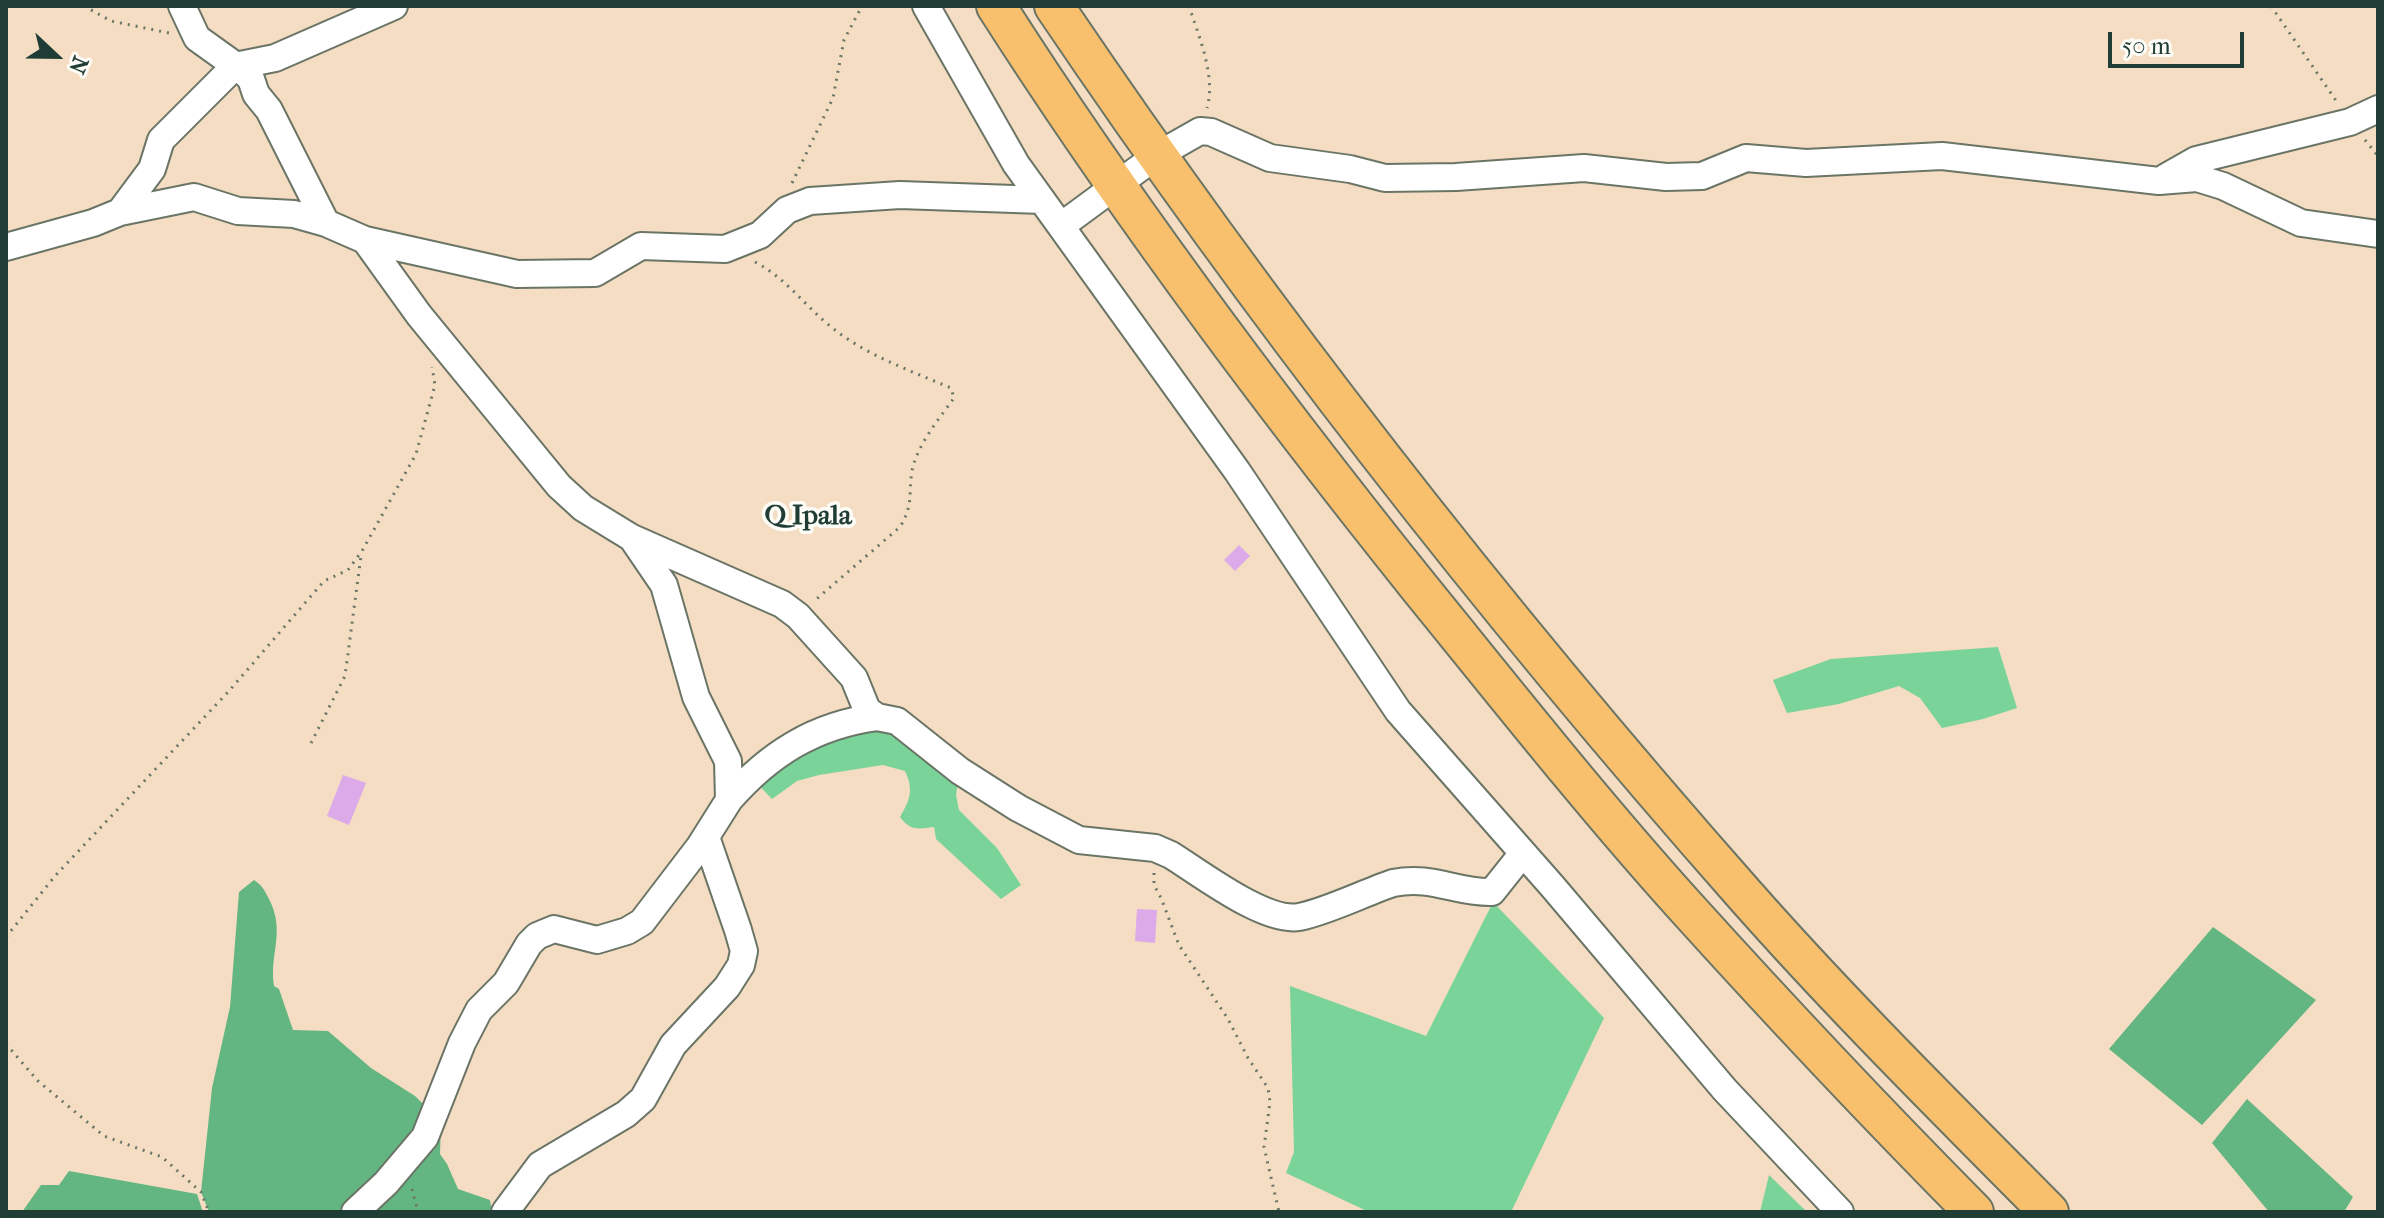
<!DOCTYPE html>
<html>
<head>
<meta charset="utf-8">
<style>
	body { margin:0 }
	#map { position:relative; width:2384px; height:1218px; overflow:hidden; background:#f4ddc2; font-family:"IM FELL French Canon",serif }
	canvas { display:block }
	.frame { position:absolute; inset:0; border:8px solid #1f3d34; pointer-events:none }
	.north { position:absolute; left:16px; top:16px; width:80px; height:80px; -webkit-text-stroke:6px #fdfcf7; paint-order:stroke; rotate:112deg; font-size:22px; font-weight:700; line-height:32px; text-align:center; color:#1f3d34 }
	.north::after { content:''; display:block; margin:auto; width:28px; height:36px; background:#1f3d34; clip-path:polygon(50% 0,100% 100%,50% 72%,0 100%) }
	.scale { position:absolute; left:2108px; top:32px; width:136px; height:36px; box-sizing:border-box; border:4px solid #1f3d34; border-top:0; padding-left:10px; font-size:24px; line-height:28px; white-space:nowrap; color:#1f3d34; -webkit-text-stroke:6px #fdfcf7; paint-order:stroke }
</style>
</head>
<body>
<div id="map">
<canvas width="2384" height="1218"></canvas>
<div class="frame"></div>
<div class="north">N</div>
<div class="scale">50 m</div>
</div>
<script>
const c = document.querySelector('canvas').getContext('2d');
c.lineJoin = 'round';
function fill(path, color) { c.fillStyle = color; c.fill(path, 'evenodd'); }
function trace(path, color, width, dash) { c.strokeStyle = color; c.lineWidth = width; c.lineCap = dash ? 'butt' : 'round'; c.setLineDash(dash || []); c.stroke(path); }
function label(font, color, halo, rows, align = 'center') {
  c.font = font + ' "IM FELL French Canon",serif'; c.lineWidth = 7; c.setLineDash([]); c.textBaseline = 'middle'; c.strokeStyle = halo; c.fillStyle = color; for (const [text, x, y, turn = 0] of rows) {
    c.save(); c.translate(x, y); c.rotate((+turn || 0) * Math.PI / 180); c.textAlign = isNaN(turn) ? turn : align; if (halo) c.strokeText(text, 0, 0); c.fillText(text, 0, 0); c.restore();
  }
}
fill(new Path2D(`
	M 1998,647 L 2017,708 L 1983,719 L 1942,728 L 1920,698 L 1899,686 L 1839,704 L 1787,713 L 1773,680 L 1831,659 Z
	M 877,717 L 960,771 L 956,795 L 959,810 L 997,848 L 1021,885 L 1001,899 L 936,839 L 934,827 C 918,829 910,831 900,817 C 910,800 914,790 905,771 L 883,765 L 819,775 L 797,781 L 772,799 L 750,776 Z
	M 1493,902 L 1604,1018 L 1511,1212 L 1369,1212 L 1286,1173 L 1294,1152 L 1290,986 L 1426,1036 Z
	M 1769,1175 L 1807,1212 L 1760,1212 Z`), '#7ad399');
fill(new Path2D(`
	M 254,880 C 263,886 264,890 269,899 C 286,932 269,954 274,986 L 279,989 L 293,1030 L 328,1031 L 371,1068 L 415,1096 L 441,1122 L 440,1154 L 447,1164 L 458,1189 L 490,1200 L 492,1212 L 209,1212 L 201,1192 L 212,1088 L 230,1007 L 239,892 Z
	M 2213,927 L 2316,1000 L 2202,1125 L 2109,1049 Z
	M 2247,1099 L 2353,1197 L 2344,1212 L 2269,1212 L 2212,1143 Z
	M 69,1171 L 197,1194 L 203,1212 L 22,1212 L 41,1185 L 59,1185 Z`), '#63b581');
fill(new Path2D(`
	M 1239,545 L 1250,556 L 1235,571 L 1224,560 Z
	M 343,775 L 366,783 L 349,825 L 327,816 Z
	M 1137,909 L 1157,910 L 1155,943 L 1135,941 Z`), '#dcaae9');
const minor = new Path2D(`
	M 182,6 L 197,38 L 243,71 L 251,79 L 256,94 L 269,110 L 326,223
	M 926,6 L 1016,164 L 1237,471 L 1398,711 L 1553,887 L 1725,1090 L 1840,1212
	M 2166,177 L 2196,160 L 2350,122 L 2378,109
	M 120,212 L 194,197 L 238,211 L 294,214 L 326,223 L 365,240 L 419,315 L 505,420 L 559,486 L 583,508 L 632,538 L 782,604 L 798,616 L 854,678 L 867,710 L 877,717 L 897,721 L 960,771 L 1018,808 L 1079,840 L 1155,848 L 1171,855 C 1200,873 1265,923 1299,917 C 1326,912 1366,892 1393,883 C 1433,875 1455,893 1492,892 L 1523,853
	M 1061,226 L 1156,156 L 1200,131 L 1211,132 L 1270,158 L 1350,169 L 1385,178 L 1456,177 L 1584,168 L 1666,177 L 1702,176 L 1746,158 L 1806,163 L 1942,156 L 2159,181 L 2197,178 L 2223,186 L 2301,223 L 2378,234
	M 365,240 L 517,274 L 595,273 L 641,246 L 725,249 L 760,235 L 787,210 L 810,201 L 900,195 L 1042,200
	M 6,247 L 93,223 L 120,212 L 152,169 L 161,140 L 235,66 L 275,58 L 394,6
	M 729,800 C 769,754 815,725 877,717
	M 355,1212 L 386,1183 L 425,1137 L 462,1043 L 479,1010 L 506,983 L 529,944 L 537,936 L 554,929 L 597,940 L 627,931 L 642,922 L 700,846 L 729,800 L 728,761 L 696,697 L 664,585 L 632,538
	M 505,1212 L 540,1165 L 626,1114 L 643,1099 L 673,1045 L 727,987 L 741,965 L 744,951 L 738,930 L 706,837`);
const highway = new Path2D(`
	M 996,6 C 1125,208 1269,400 1419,587 C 1506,694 1592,803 1684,905 C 1778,1009 1875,1112 1974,1212
	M 1054,6 C 1264,317 1496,613 1744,894 C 1841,1004 1946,1108 2049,1212`);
trace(minor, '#6a7566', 30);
trace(highway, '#6a7566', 42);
trace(new Path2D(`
	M 84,6 L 111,21 L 169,33
	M 1189,6 C 1199,37 1216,76 1207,108
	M 2271,6 L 2337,102
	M 2365,140 L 2378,156
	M 792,183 L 833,98 L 844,40 L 862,6
	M 755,262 C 786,278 804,305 830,326 C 865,355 909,370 951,388 L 954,398 C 939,419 917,445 912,471 C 908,496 914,503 900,527 L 813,602
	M 311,743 L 345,676 L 361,556
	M 1154,873 L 1154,885 L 1161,898 L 1179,945 L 1228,1019 L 1248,1058 L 1268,1088 L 1270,1102 L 1264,1147 L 1279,1212
	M 6,937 L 55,876 L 229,691 L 324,581 L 348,570 L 362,551 L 416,454 L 435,385 L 432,367
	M 6,1044 L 38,1081 L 104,1136 L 162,1157 L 201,1192 L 209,1212
	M 412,1189 L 418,1212`), '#6a7566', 3, [2, 6]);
trace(minor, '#fff', 26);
trace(highway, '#f8bf6c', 38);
label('bold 28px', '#1f3d34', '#fdfcf7', [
	["Q Ipala",808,517]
]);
</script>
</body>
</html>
